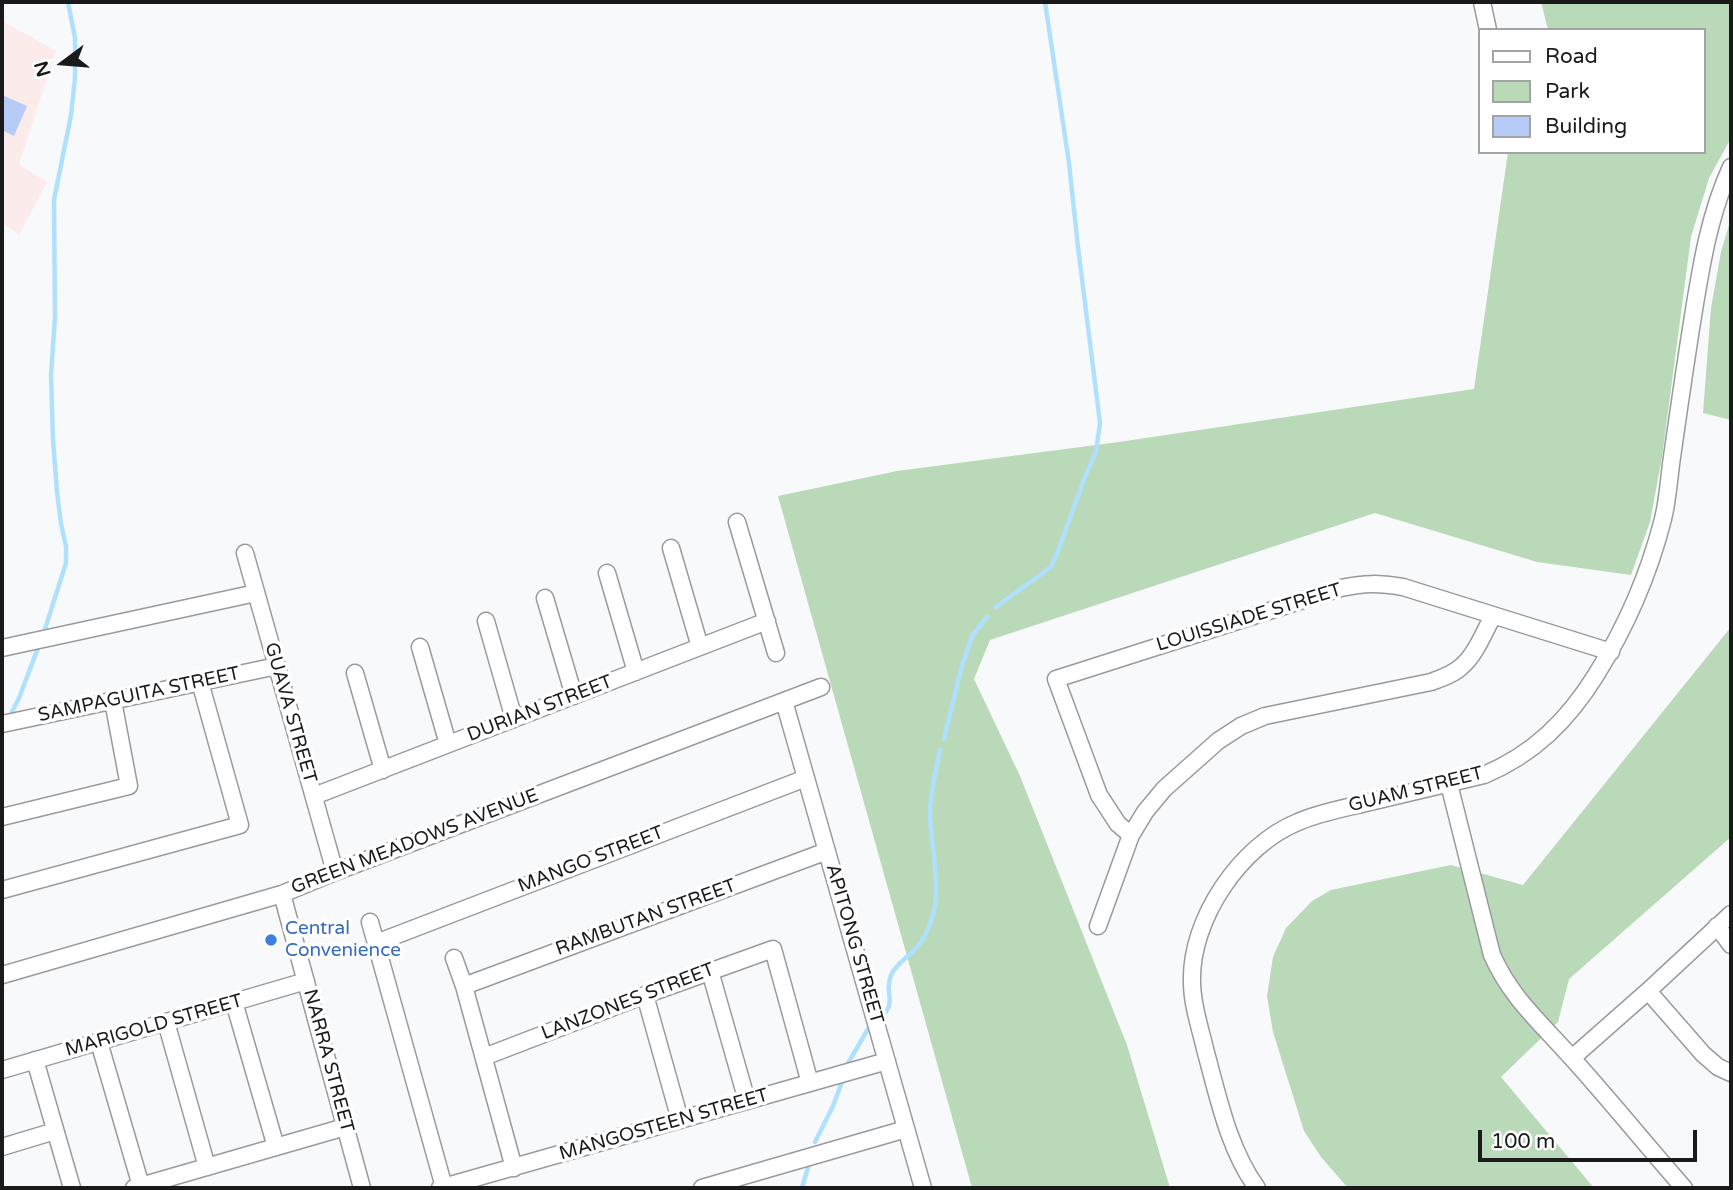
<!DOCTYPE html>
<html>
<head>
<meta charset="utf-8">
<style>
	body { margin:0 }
	#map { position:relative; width:1733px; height:1190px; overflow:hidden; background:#f8f9fb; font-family:"Varela Round",sans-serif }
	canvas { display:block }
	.frame { position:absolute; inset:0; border:4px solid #1a1a1b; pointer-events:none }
	.legend { position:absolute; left:1478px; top:28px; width:228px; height:126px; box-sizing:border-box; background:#fff; border:2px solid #a3a3a4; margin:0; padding:9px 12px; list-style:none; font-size:21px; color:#1a1a1b }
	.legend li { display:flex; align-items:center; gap:14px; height:35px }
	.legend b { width:35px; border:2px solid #a3a3a4 }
	.north { position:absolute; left:28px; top:28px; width:70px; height:70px; -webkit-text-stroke:5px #fff; paint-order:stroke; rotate:254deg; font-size:19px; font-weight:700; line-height:28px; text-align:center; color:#1a1a1b }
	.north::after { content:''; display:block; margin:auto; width:24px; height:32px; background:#1a1a1b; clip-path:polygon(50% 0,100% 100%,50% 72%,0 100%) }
	.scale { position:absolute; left:1478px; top:1130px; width:219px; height:32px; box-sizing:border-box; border:4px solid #1a1a1b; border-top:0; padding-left:9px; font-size:21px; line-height:24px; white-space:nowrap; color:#1a1a1b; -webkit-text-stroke:5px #fff; paint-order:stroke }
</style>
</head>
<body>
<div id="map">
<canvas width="1733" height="1190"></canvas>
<div class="frame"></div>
<ul class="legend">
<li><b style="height:9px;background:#fff"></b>Road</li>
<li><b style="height:19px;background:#b9d9b8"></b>Park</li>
<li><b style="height:19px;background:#b7cbf7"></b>Building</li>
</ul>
<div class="north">N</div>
<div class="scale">100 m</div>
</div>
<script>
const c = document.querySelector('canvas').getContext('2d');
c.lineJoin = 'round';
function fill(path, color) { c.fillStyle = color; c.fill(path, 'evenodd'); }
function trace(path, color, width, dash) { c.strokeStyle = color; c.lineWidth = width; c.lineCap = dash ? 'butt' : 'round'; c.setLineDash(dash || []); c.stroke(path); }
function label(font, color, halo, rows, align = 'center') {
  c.font = font + ' "Varela Round",sans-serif'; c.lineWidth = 7; c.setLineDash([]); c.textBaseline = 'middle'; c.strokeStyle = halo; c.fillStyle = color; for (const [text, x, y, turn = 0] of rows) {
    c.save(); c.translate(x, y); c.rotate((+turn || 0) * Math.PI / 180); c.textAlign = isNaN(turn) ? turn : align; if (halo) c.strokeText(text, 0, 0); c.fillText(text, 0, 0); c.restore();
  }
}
fill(new Path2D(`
	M 2,21 L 56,51 L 19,164 L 47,182 L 19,235 L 2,222 Z`), '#fbebeb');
fill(new Path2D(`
	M 1541,2 L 1731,2 L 1731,138 L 1709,178 L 1691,237 L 1662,457 L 1650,522 L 1631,575 L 1537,562 L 1375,513 L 990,640 L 974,679 L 1020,776 L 1127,1045 L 1170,1188 L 972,1188 L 778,496 L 897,471 L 1119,442 L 1474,389 L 1508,152 L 1703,152 L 1703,30 L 1548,30 Z
	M 1731,218 L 1731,420 L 1703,413 L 1711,308 L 1721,252 Z
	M 1731,627 L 1731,837 L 1569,979 L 1558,1022 L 1501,1077 L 1594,1188 L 1348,1188 L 1321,1157 L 1304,1131 L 1273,1032 L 1267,996 L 1273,957 L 1286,928 L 1312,901 L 1331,890 L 1451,865 L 1523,885 Z`), '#b9d9b8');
trace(new Path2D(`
	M 996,607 L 1051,567 L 1058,551 L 1085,477 L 1096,452 L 1100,423 L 1078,247 L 1069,163 L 1045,2
	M 45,629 L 66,563 L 66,546 L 61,524 L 57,492 L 53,440 L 51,375 L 55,317 L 54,200 L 71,115 L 75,78 L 75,38 L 68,2
	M 11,714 L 19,698 L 38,648
	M 944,739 L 961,669 L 972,636 L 987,617
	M 880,1019 C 899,1000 883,994 891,975 C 897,962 908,958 916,948 C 925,939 929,927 933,915 C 941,887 931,844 930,814 C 930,792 936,771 940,750
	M 847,1065 L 868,1029
	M 815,1142 L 833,1106 L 842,1082
	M 802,1188 L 809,1164`), '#afe1fe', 4.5);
fill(new Path2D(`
	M 2,95 L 27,106 L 14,136 L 2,130 Z`), '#b7cbf7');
const minor = new Path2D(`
	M 1482,2 L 1488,30
	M 737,522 L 776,653
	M 671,548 L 700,647
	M 245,553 L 335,872
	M 607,573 L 636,672
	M 545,598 L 574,696
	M 486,621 L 514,719
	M 420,647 L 448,744
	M 2,648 L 256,593
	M 355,673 L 383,770
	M 784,701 L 923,1188
	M 2,724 L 277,666
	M 1449,784 L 1492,955 C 1511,998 1541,1023 1571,1057 C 1610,1100 1646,1145 1684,1188
	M 314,796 L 767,621
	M 2,817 L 129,786 L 113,701
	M 1131,835 L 1118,824 L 1099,795 L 1056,679 L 1341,588 C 1366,583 1378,583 1403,587 L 1611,652
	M 2,890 L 240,825 L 200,682
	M 282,894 L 362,1188
	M 370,922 L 444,1187
	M 1098,926 L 1131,835 L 1145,812 L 1164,789 L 1218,741 L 1241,726 L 1265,716 L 1431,682 C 1442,678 1454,674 1462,666 C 1476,654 1484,632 1493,616
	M 1717,926 L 1731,945
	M 376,943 L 806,778
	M 454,958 L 464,986 L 514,1168
	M 710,971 L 747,1101
	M 2,975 L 282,894 L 335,872 L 821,687
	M 464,986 L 827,851
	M 1648,991 L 1703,1054 L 1718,1067 L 1731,1073
	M 645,995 L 680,1120
	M 234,1002 L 276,1147
	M 166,1022 L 207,1167
	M 99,1042 L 141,1186
	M 484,1057 L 645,995 L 773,949 L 810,1083
	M 1572,1058 L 1648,991 L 1731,914
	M 35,1060 L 72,1188
	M 2,1070 L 306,981
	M 2,1147 L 55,1131
	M 134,1188 L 345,1127
	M 440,1188 L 887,1061
	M 702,1188 L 906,1129
	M 1257,1188 C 1228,1148 1218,1096 1205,1049 C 1200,1027 1192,1005 1192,982 C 1190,919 1241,845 1298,822 C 1321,812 1346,808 1370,802 C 1408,793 1446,784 1484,775 C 1534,754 1568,720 1596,675 C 1626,627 1649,574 1663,519 C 1668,499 1669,477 1672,457 C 1679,408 1686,359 1694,310 C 1702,261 1710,213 1731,167`);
trace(minor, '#9a9a9c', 19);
trace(minor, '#fff', 16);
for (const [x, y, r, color] of [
	[271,940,7,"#3f7fe0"]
]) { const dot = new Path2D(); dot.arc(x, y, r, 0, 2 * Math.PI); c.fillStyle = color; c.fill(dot); trace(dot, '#fff', 2.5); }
label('19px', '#1a1a1b', '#fff', [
	["LOUISSIADE STREET",1249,618,-17],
	["SAMPAGUITA STREET",139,695,-12],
	["DURIAN STREET",540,709,-21],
	["GUAVA STREET",290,713,74],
	["GUAM STREET",1416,790,-14],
	["GREEN MEADOWS AVENUE",415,842,-21],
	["MANGO STREET",591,860,-21],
	["RAMBUTAN STREET",646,918,-20],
	["APITONG STREET",854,944,74],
	["LANZONES STREET",628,1002,-21],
	["MARIGOLD STREET",154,1026,-16],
	["NARRA STREET",328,1061,75],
	["MANGOSTEEN STREET",664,1125,-16]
]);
label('19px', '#366cbe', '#fff', [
	["Central",285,929],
	["Convenience",285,951]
], 'left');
</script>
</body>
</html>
